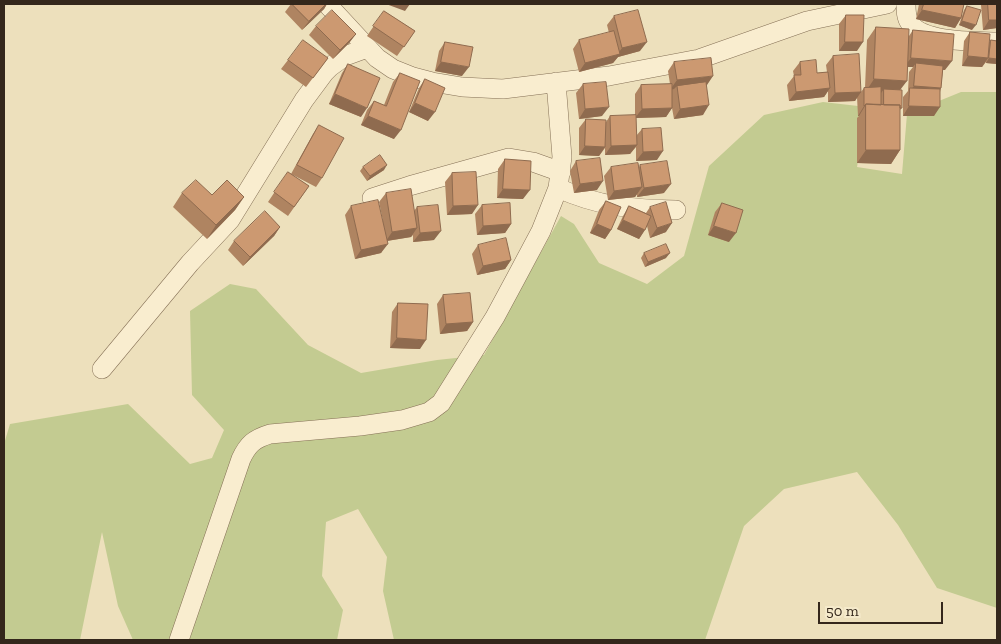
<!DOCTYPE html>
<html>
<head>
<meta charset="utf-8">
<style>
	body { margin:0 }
	#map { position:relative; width:1001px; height:644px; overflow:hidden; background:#ede0bc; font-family:"Zilla Slab",serif }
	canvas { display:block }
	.frame { position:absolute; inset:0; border:5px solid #34271b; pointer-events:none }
	.scale { position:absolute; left:818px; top:602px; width:125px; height:22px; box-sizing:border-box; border:2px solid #34271b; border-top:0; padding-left:6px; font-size:15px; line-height:18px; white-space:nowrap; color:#34271b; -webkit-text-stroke:4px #f5eacb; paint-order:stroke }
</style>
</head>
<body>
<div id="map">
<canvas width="1001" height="644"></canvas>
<div class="frame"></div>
<div class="scale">50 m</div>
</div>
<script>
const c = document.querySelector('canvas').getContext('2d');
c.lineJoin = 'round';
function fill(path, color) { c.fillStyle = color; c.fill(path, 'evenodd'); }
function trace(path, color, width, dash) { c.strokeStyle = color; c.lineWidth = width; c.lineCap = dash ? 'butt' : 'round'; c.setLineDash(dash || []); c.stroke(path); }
fill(new Path2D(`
	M 961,92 L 997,92 L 997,608 L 937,588 L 898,525 L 857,472 L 784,489 L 744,526 L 705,640 L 394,640 L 383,591 L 387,557 L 358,509 L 326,522 L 322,576 L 343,610 L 337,640 L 133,640 L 118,606 L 102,532 L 80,640 L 4,640 L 4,444 L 10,424 L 128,404 L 190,464 L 212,458 L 224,430 L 192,395 L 190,311 L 230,284 L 256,289 L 308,345 L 361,373 L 437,360 L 484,355 L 561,216 L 574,224 L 599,263 L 647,284 L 684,256 L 709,166 L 764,115 L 823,102 L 867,107 L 857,167 L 902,174 L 907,114 Z`), '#c3cb91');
const street = new Path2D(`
	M 327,4 L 377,58 L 393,69 L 413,77 L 432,82 L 462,87 L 503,89 L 609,76 L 699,59 L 807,21 L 887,4
	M 906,4 C 906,10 906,18 910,23 C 922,43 976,41 997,42
	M 558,188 C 600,207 631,209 676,210
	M 372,198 L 409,186 L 509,158 L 533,162 L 561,172
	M 102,369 L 190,263 L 230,220 L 304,100 L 324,73 L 330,67 L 345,56 L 367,48
	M 179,640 L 241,459 C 248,444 254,439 270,434 L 360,426 L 402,420 L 429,412 L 441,403 L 495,317 L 516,278 L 541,231 L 558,188 L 562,157 L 556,82`);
trace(street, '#857056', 20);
trace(street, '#f9edcf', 19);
fill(new Path2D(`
	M 291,4 L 327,4 L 324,9 L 302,30 L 285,12 Z
	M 919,4 L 964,4 L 961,18 L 955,28 L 916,19 Z
	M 982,4 L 997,4 L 997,28 L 983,30 L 981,5 Z
	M 967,6 L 972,30 L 959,25 L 964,10 Z
	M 384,11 L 415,31 L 397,56 L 367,36 Z
	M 846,15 L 857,51 L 839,51 L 839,24 Z
	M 614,16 L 640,51 L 618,57 L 613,63 L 579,72 L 573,49 L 579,40 L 609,33 L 607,25 Z
	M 316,26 L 356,34 L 349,43 L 333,59 L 309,35 Z
	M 876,27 L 909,36 L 913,30 L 945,70 L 943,70 L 941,88 L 934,116 L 903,116 L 903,97 L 908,91 L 909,72 L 913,67 L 907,67 L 900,90 L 902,108 L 900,110 L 900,150 L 891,164 L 857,163 L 857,118 L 859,116 L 858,116 L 857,97 L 855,101 L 828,102 L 828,91 L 824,97 L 789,101 L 787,85 L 794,76 L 793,71 L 800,62 L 817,73 L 827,72 L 826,65 L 833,56 L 861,92 L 864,88 L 865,88 L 867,40 Z
	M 970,32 L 990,42 L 991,40 L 997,41 L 997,64 L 986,63 L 986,62 L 982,67 L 962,66 L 964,41 Z
	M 445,42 L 462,76 L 435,71 L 439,51 Z
	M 328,58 L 306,87 L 281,69 L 288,60 Z
	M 674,62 L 707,85 L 706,86 L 703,115 L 674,119 L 672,108 L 666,117 L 636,118 L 636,136 L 642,129 L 657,160 L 636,161 L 636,147 L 630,154 L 605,155 L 605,148 L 599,156 L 579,155 L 579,128 L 586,119 L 606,122 L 610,116 L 635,115 L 635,94 L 641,85 L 670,84 L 668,71 Z
	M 348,64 L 361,117 L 329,104 L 342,73 Z
	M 400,73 L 394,139 L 361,125 L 367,110 L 374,101 L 384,105 L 393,82 Z
	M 425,79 L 428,121 L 409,112 L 419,88 Z
	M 583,84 L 602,116 L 579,119 L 576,93 Z
	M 319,125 L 322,178 L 316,187 L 291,174 L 313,134 Z
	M 505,159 L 523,199 L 497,198 L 498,169 Z
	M 576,161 L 597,190 L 574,193 L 570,171 Z
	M 640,165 L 664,193 L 637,197 L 637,194 L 635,197 L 608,200 L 604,176 L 611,167 L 639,167 Z
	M 363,167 L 384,170 L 367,181 L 360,171 Z
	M 288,172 L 309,186 L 288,216 L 268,202 Z
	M 452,173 L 472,214 L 447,215 L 445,182 Z
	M 182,193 L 212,195 L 244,197 L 235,210 L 207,239 L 173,207 Z
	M 386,193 L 414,211 L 417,207 L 434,240 L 413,242 L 413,235 L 411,237 L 387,241 L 381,253 L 355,259 L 345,215 L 351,206 L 383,221 L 379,202 Z
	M 606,201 L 611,230 L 605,239 L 590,233 L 599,210 Z
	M 722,203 L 729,242 L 708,235 L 715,212 Z
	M 482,205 L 511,224 L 505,233 L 477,235 L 475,214 Z
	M 629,206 L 646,213 L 650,207 L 666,232 L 650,238 L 647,226 L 639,239 L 617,229 L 623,216 Z
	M 280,227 L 274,236 L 243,266 L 228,250 L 234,241 Z
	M 478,245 L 511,260 L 505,269 L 477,275 L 472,254 Z
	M 644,253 L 666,258 L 645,267 L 641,258 Z
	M 443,295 L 473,322 L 467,331 L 440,334 L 437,304 Z
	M 398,303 L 420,349 L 390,348 L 392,312 Z`), '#af8461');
fill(new Path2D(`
	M 326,4 L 327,4 L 324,9 L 302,30 L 309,21 Z
	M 386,4 L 410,4 L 405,11 Z
	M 922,10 L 961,18 L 955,28 L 916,19 Z
	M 989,20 L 997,20 L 997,28 L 983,30 Z
	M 962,21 L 976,25 L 972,30 L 959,25 Z
	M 356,34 L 349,43 L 333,59 L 340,50 Z
	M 647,42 L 640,51 L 618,57 L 613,63 L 579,72 L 585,63 L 617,55 L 622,48 Z
	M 845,42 L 863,42 L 857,51 L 839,51 Z
	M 968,56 L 988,58 L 982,67 L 962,66 Z
	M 911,58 L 952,61 L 945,70 L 915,68 L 916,63 L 913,67 L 904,67 Z
	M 989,58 L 997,59 L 997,64 L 986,63 Z
	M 441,62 L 469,67 L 462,76 L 435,71 Z
	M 713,76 L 707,85 L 677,89 L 677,86 L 674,89 L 670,90 L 677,80 Z
	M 874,79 L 907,81 L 897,94 L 884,89 L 881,93 L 865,93 Z
	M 914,86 L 941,88 L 935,97 L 909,92 Z
	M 830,88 L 824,97 L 789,101 L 796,92 Z
	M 861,92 L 855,101 L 828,102 L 835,93 Z
	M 335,94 L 367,108 L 361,117 L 329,104 Z
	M 415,103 L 435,112 L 428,121 L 409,112 Z
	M 709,105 L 703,115 L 674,119 L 680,109 Z
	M 864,106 L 865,106 L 859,116 L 858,116 Z
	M 909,106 L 940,107 L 934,116 L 903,116 Z
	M 609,107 L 602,116 L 579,119 L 585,109 Z
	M 672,108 L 666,117 L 635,118 L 642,109 Z
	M 368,116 L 401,130 L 394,139 L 361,125 Z
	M 637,145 L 630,154 L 605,155 L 611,146 Z
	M 585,146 L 605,147 L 599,156 L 579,155 Z
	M 866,150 L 900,150 L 891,164 L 857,163 Z
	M 663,151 L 657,160 L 636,161 L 643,152 Z
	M 387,165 L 384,170 L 367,181 L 370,176 Z
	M 603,181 L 597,190 L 574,193 L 580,184 Z
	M 671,184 L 664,193 L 637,197 L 644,188 Z
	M 642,187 L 635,197 L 608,200 L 614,191 Z
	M 503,189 L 530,190 L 523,199 L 497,198 Z
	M 244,197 L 235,210 L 207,239 L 216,225 Z
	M 478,205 L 472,214 L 447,215 L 453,206 Z
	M 623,220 L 645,230 L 639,239 L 617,229 Z
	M 672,223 L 666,232 L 650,238 L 657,228 Z
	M 511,224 L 505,233 L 477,235 L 483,226 Z
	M 597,224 L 611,230 L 605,239 L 590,233 Z
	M 714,226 L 736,233 L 729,242 L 708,235 Z
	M 280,227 L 274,236 L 243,266 L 250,257 Z
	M 417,228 L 411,237 L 386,241 L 392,232 Z
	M 441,231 L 434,240 L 413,242 L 420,233 Z
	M 388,244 L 381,253 L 355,259 L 361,250 Z
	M 670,253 L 666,258 L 645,267 L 648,262 Z
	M 511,260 L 505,269 L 477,275 L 483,266 Z
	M 473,322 L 467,331 L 440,334 L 446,324 Z
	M 397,338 L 426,340 L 420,349 L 390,348 Z`), '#8f6b4f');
const building = new Path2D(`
	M 292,4 L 326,4 L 309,21 Z
	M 924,4 L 964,4 L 961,18 L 922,10 Z
	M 988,4 L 997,4 L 997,20 L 989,20 Z
	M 967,6 L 981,10 L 976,25 L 962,21 Z
	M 332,10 L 356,34 L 340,50 L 316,26 Z
	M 638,10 L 647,42 L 622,48 L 614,16 Z
	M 384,11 L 415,31 L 404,47 L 373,26 Z
	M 846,15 L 864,15 L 863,42 L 845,42 Z
	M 876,27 L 909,29 L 907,81 L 874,79 Z
	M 913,30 L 954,34 L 952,61 L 911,58 Z
	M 614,31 L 620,54 L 585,63 L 579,40 Z
	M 970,32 L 990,34 L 988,58 L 968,56 Z
	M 303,40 L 328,58 L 313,78 L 288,60 Z
	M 991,40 L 997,41 L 997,59 L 989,58 Z
	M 445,42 L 473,47 L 469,67 L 441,62 Z
	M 859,54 L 861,92 L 835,93 L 833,56 Z
	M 711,58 L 713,76 L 677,80 L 674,62 Z
	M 816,60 L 817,73 L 828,72 L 830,88 L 796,92 L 794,75 L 801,75 L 800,62 Z
	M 916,63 L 943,66 L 941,88 L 914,86 Z
	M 348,64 L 380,78 L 367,108 L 335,94 Z
	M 400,73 L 420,81 L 401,130 L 368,116 L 374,101 L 386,106 Z
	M 425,79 L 445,88 L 435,112 L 415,103 Z
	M 606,82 L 609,107 L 585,109 L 583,84 Z
	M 706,82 L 709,105 L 680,109 L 677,86 Z
	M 672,84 L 672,108 L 642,109 L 641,85 Z
	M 881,87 L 881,105 L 866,104 L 864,106 L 864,88 Z
	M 910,88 L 940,89 L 940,107 L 909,106 Z
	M 884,89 L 902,90 L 902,108 L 900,108 L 900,105 L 884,105 Z
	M 866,104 L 900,105 L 900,150 L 866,150 Z
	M 636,115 L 637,145 L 611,146 L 610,116 Z
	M 586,119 L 606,120 L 605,147 L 585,146 Z
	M 319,125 L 344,138 L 322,178 L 297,165 Z
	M 661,128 L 663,151 L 643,152 L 642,129 Z
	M 380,155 L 387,165 L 370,176 L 363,167 Z
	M 600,158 L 603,181 L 580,184 L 576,161 Z
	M 505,159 L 531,161 L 530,190 L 503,189 Z
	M 667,161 L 671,184 L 644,188 L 640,165 Z
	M 638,163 L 642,187 L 614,191 L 611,167 Z
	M 288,172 L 309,186 L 294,207 L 274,192 Z
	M 476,172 L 478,205 L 453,206 L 452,173 Z
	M 196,180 L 212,195 L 227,180 L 244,197 L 216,225 L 182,193 Z
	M 411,189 L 417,228 L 392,232 L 386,193 Z
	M 378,200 L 388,244 L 361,250 L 351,206 Z
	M 606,201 L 621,207 L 611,230 L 597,224 Z
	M 666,202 L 672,223 L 657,228 L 650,207 Z
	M 510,203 L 511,224 L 483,226 L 482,205 Z
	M 722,203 L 743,210 L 736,233 L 714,226 Z
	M 438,205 L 441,231 L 420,233 L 417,207 Z
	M 629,206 L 651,216 L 645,230 L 623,220 Z
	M 265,211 L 280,227 L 250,257 L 234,241 Z
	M 506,238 L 511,260 L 483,266 L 478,245 Z
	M 666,244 L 670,253 L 648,262 L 644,253 Z
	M 470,293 L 473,322 L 446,324 L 443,295 Z
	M 398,303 L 428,304 L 426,340 L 397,338 Z`);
fill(building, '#cc9971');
trace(building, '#8f6b4f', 1);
</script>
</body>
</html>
